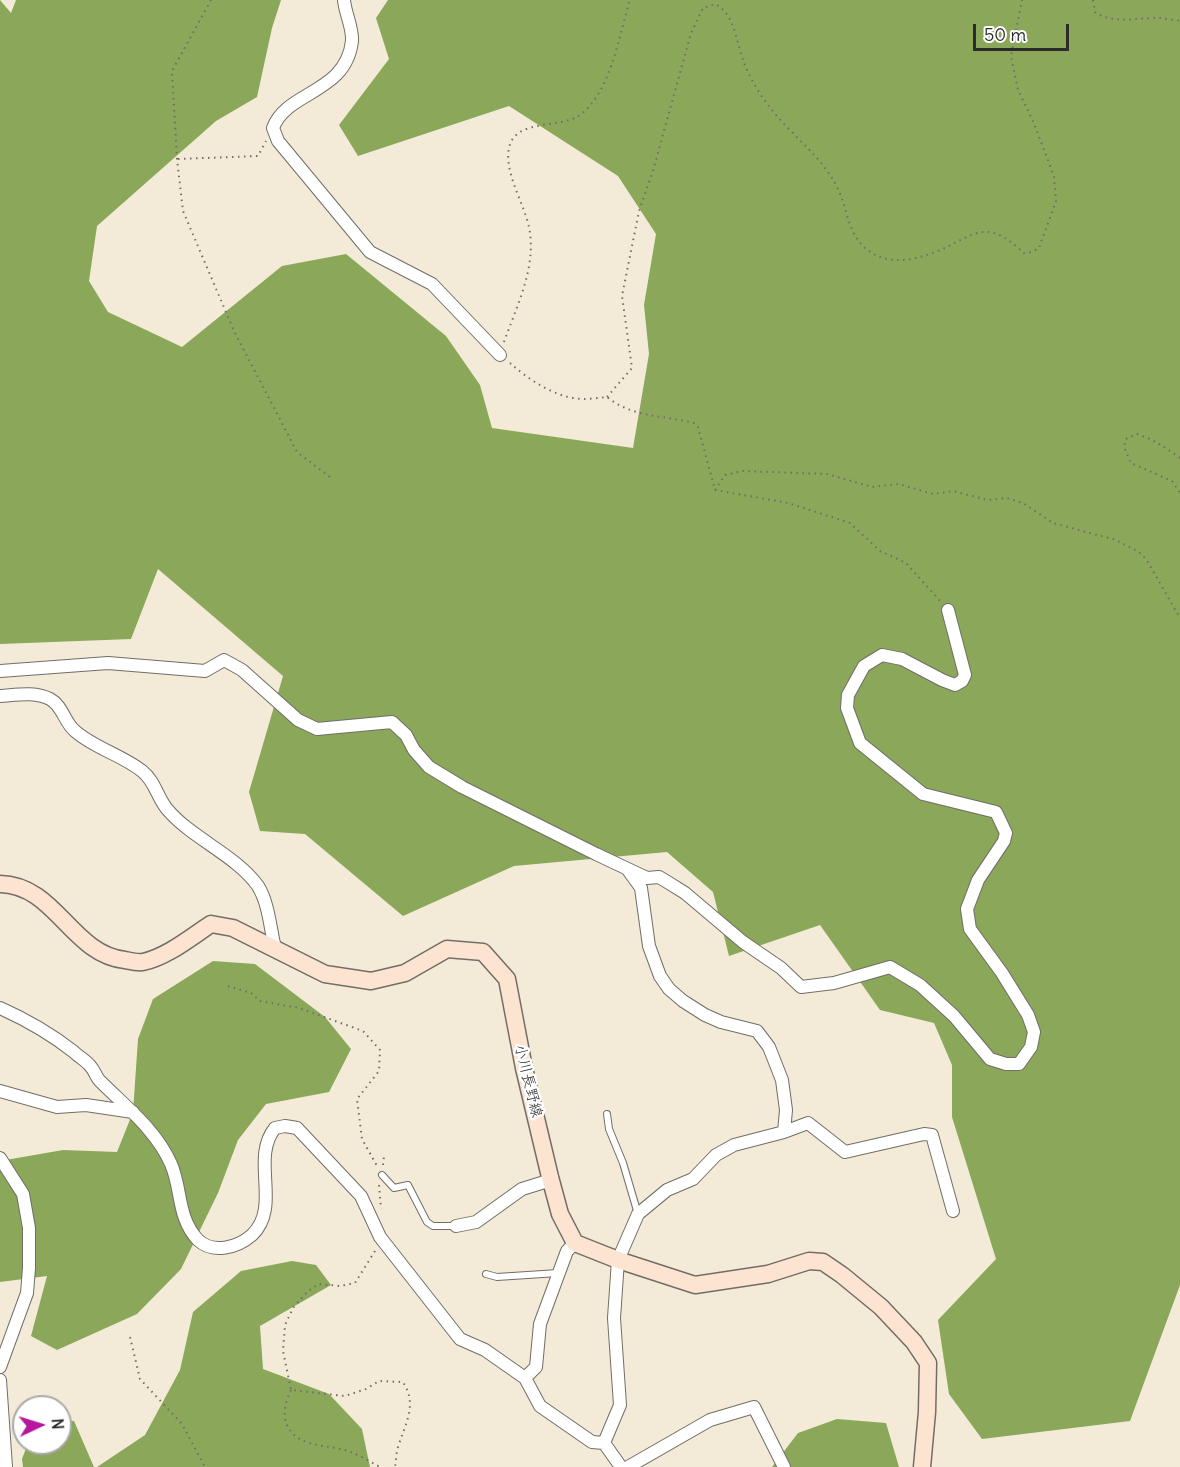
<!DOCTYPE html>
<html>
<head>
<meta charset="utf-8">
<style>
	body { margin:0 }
	#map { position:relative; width:1180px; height:1467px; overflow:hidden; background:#f3ebd7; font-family:Delius,sans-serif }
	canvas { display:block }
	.north { position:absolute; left:12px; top:1395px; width:60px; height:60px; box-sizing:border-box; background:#fff; border:2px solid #aaa; border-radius:50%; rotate:86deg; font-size:16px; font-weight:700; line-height:24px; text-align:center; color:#2b2b2b }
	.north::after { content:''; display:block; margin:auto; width:21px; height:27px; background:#b5179e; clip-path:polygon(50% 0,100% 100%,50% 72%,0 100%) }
	.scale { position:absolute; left:973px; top:24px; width:96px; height:27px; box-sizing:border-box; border:3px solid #2b2b2b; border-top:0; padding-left:8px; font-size:18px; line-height:21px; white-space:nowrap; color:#2b2b2b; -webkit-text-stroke:4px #fff; paint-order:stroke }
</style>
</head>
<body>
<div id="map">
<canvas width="1180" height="1467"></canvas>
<div class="north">N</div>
<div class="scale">50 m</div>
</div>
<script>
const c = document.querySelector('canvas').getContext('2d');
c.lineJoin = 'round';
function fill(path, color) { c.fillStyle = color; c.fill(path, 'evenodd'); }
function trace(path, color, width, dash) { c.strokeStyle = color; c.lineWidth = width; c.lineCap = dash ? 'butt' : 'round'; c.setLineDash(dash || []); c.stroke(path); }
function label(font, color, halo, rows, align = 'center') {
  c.font = font + ' Delius,"Klee One",sans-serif'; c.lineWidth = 5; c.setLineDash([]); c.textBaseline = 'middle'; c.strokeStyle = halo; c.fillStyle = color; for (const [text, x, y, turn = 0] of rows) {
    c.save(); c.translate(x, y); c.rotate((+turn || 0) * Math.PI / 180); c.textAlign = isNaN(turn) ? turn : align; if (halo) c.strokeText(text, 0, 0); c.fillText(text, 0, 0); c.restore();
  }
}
fill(new Path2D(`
	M 0,0 L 11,13 L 16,0 L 281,0 L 272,28 L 257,97 L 216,121 L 97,226 L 89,281 L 108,312 L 182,347 L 282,266 L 346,254 L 446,336 L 480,385 L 492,428 L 633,448 L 649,354 L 644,305 L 656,234 L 618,176 L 509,106 L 358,156 L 339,125 L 389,59 L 376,18 L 388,0 L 1180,0 L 1180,1285 L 1130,1421 L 982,1439 L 949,1394 L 938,1320 L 996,1259 L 952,1117 L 952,1065 L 934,1023 L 880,1010 L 820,925 L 729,956 L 713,892 L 667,852 L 514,866 L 403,916 L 305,834 L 260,831 L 249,792 L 283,676 L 158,569 L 131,639 L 0,644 Z
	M 213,961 L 255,964 L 325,1017 L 351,1049 L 329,1092 L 266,1104 L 238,1140 L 218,1193 L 181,1269 L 137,1314 L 57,1350 L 31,1336 L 47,1276 L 0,1282 L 0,1161 L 63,1150 L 117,1152 L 133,1112 L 138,1039 L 153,999 Z
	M 292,1261 L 316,1265 L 331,1285 L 260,1326 L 263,1369 L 329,1394 L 362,1429 L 370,1467 L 97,1467 L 145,1435 L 180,1370 L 193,1312 L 241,1271 Z
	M 837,1419 L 886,1423 L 899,1467 L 772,1467 L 798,1433 Z
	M 60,1420 L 74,1421 L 94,1467 L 23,1467 L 22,1459 L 28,1443 L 60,1443 Z`), '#8aa75a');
const service = new Path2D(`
	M 607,1114 L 609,1129 L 623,1163 L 638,1214
	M 382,1175 L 394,1188 L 408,1185 L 427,1222 L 433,1226 L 456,1226
	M 486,1274 L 497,1277 L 558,1273`);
const minor = new Path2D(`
	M 344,0 C 345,13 353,28 352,41 C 346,94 286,91 273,128 L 278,141 L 370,252 L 432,284 L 500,355
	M 0,671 L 108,663 L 205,671 L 224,660 L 242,670 L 298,720 L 317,729 L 392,722 L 406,735 L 414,750 L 429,767 L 462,787 L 596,854 L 647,878 L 659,877 L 669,883 L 685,893 L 743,942 L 781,968 L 801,987 L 834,983 L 890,967 L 920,985 L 954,1016 L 990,1059 L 1006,1064 L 1019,1064 L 1031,1047 L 1034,1032 L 1028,1015 L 1002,973 L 970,929 L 967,909 L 978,880 L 1004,841 L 1006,833 L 996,812 L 923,794 L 860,743 L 847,708 L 848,695 L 864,666 L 882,655 L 902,659 L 942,680 L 955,685 L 962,681 L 965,675 L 948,610
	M 0,696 C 16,695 35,691 50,699 C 63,706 64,722 75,731 C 94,748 122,755 142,771 C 155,781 157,797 167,809 C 191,838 236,855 258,886 C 269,904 270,928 275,948
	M 0,1008 C 27,1020 51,1034 74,1052 C 79,1057 87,1061 91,1067 C 95,1071 96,1078 101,1082 C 127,1108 156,1130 171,1164 C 182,1189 177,1218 198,1240 C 213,1254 237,1248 252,1235 C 282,1206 250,1159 275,1128 L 285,1126 L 297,1128 L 361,1196 L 380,1237 L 460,1339 L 485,1350 L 525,1378 L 540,1406 L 592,1442 L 604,1443
	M 0,1091 L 57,1107 L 86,1105 L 133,1112
	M 784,1132 L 808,1123 L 845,1152 L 924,1134 L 932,1135 L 953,1211
	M 0,1158 L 23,1194 L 29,1228 L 29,1268 L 27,1293 L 0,1367
	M 456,1226 L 476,1222 L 522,1189 L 551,1180
	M 525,1378 L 536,1367 L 540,1324 L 567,1251 L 575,1243
	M 0,1380 L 6,1467
	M 621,1467 L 604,1443 L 620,1405 L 614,1318 L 618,1260 L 638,1214 L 667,1190 L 693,1179 L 716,1155 L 734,1145 L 784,1132 L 786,1110 L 782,1080 L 769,1047 L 757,1031 L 721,1022 L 705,1015 L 683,1001 L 669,989 L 660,976 L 649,946 L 641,888 L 628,870
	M 628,1467 L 710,1420 L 754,1407 L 784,1467`);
const secondary = new Path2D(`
	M 0,884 C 56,885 71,954 125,960 C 130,961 138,963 143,962 C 167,957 191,937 211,924 L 233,928 L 325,974 L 371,981 L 405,973 L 447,949 L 483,952 L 507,979 L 524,1068 L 550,1177 L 560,1214 L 575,1243 L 618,1260 L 695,1285 L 768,1274 L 809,1261 L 823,1262 L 842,1275 L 881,1307 L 914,1342 L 928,1363 L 927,1412 L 922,1467`);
trace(service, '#716e67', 8);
trace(minor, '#716e67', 14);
trace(secondary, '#716e67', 19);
trace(new Path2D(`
	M 211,0 L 172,71 L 177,159 L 183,211 L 234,331 L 297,452 L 330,477
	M 1093,0 L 1095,12 C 1113,25 1140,17 1161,18 C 1167,19 1174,20 1180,21
	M 178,159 L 258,156 L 266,141
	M 504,342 C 517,305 537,267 529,227 C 524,203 504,173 509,148 C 515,118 561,129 580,115 C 611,92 619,35 630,0
	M 510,363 C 529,380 556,398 582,399 C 590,399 599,398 607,397 C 633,418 663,415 694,423 L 698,427 L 715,490
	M 607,397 L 632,368 L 622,296 L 639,211 L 653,171 L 691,33 L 703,8 L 715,4 C 735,14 736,41 743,60 C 752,85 769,109 788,128 C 806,147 825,163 837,187 C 848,208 847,236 869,251 C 892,268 923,258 947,247 C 962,240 977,228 994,233 C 1005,236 1016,246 1024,253 L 1032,252 L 1039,248 L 1056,201 L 1054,176 L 1033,121 L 1018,90 L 1011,56 L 1022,0
	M 1180,458 C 1166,448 1153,439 1137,434 L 1126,439 L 1124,447 L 1131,463 L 1172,481 L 1180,493
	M 715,490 L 725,475 L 743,471 L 827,474 L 872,487 L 899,484 L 933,494 L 953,491 L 988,500 L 1007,498 L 1023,503 L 1053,523 L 1116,540 L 1139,552 L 1146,559 L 1153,571 L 1180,618
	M 715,490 L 788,503 L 850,523 L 880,551 L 906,563 L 941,602
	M 228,986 L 251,993 L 260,1001 L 299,1008 L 363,1031 L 380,1050 L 379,1071 L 357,1099 L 362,1139 L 377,1166
	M 383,1165 L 384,1156
	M 379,1185 L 381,1209
	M 375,1251 L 355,1283 L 340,1286 L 318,1284 L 307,1292 L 293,1308 L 285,1325 L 283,1351 L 291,1390 L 345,1396 L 366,1389 L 379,1381 L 403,1382 C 418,1405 405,1424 398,1447 C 396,1454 396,1461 395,1467
	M 130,1337 L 140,1379 L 182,1424 L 205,1467
	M 291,1390 C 280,1412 282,1434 309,1443 C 323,1447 338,1447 351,1452 C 361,1456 371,1462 380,1467`), '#716e67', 2, [1.5, 4.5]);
trace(service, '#fff', 6);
trace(minor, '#fff', 12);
trace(secondary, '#fde4d1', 16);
label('15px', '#2b2b2b', '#fff', [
	["小川長野線",528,1081,76]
]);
</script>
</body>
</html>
